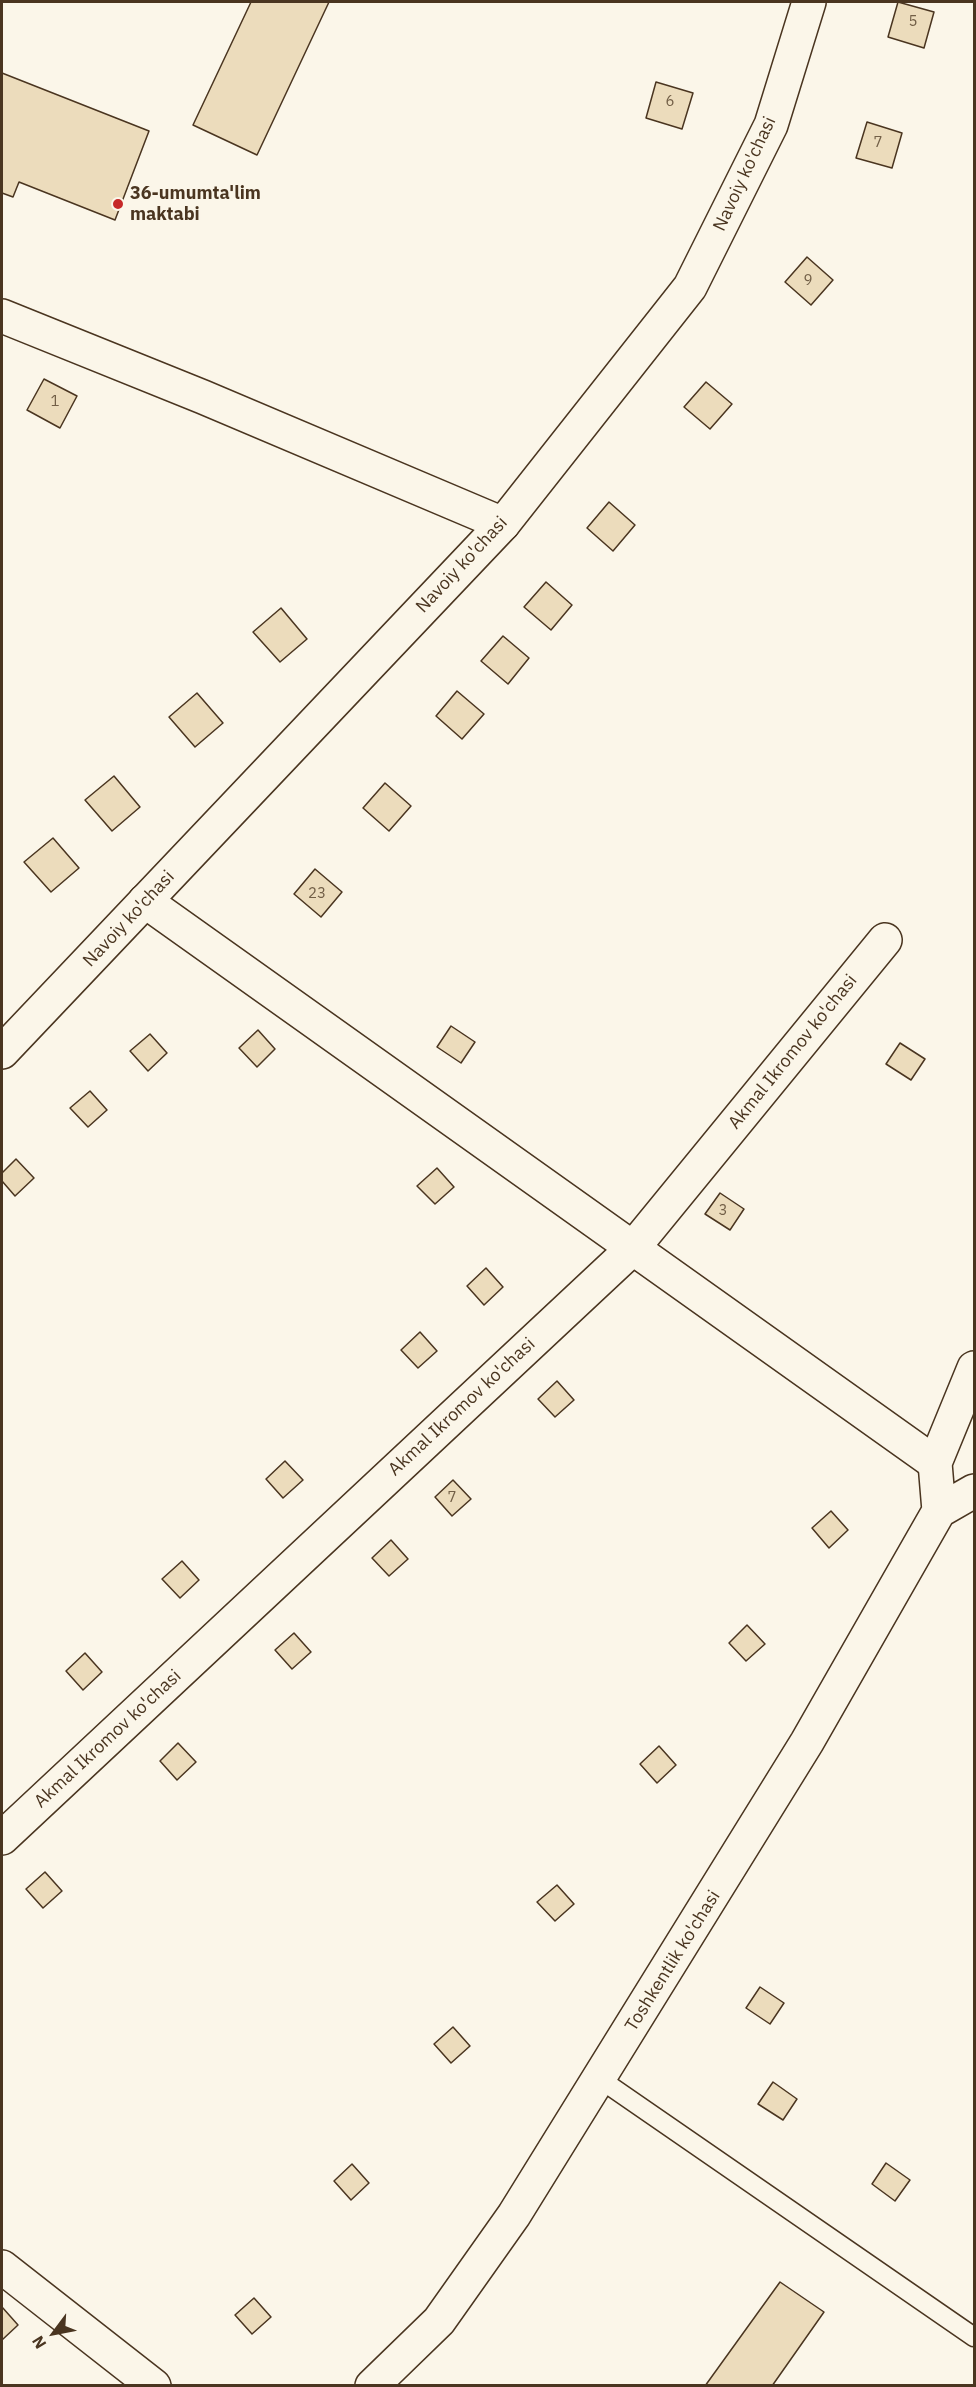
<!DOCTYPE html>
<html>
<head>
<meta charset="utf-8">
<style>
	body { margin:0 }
	#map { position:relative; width:976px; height:2387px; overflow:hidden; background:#fbf6e9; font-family:"IBM Plex Sans",sans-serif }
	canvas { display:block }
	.frame { position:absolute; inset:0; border:3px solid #4a3520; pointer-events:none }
	.north { position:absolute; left:24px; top:2303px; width:60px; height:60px; -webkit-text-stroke:4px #fbf6e9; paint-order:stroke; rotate:238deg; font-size:16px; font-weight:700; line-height:24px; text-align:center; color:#4a3520 }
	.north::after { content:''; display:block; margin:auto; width:21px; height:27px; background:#4a3520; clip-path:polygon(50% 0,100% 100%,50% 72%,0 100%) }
</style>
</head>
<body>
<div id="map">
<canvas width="976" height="2387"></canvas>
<div class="frame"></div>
<div class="north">N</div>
</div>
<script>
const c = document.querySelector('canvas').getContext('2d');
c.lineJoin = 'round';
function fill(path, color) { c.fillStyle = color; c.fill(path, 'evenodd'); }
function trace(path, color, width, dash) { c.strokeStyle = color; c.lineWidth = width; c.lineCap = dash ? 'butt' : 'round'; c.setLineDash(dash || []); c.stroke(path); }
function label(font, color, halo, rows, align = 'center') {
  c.font = font + ' "IBM Plex Sans",sans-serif'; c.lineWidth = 4.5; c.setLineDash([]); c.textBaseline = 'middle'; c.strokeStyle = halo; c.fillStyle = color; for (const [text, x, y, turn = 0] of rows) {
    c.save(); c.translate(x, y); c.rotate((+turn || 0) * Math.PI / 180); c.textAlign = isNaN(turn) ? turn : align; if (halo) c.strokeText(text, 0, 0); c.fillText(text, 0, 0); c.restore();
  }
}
const building = new Path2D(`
	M 251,2 L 329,2 L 257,155 L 193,125 Z
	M 898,2 L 934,12 L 924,48 L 888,37 Z
	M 2,73 L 149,131 L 115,220 L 19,182 L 13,197 L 2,193 Z
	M 656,82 L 693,93 L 682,129 L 646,118 Z
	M 867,122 L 902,133 L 892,168 L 856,158 Z
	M 807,257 L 833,280 L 811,305 L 785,282 Z
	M 44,379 L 77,396 L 60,428 L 27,410 Z
	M 706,382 L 732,404 L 710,429 L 684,407 Z
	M 609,502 L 635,525 L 613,551 L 587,528 Z
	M 546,582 L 572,605 L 551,630 L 524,607 Z
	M 281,608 L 307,639 L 280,662 L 253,632 Z
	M 503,636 L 529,658 L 508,684 L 481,661 Z
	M 457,691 L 484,714 L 462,739 L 436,716 Z
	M 197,693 L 223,723 L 195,747 L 169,717 Z
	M 114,776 L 140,807 L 112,831 L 85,800 Z
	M 385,783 L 411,806 L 389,831 L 363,808 Z
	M 53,838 L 79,868 L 51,892 L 24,862 Z
	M 315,869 L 342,892 L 321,917 L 294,894 Z
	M 451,1026 L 475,1042 L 461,1063 L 437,1047 Z
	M 258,1030 L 275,1049 L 257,1067 L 239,1048 Z
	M 150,1034 L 167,1053 L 148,1071 L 130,1051 Z
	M 900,1043 L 925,1059 L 911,1080 L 886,1064 Z
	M 90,1091 L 107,1110 L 88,1127 L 70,1108 Z
	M 16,1159 L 34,1178 L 15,1196 L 2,1181 L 2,1173 Z
	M 437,1168 L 454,1187 L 435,1204 L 417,1186 Z
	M 720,1193 L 744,1209 L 730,1230 L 705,1214 Z
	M 486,1268 L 503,1287 L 484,1305 L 467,1286 Z
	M 420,1332 L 437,1351 L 418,1368 L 401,1350 Z
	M 557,1381 L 574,1400 L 555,1417 L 538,1399 Z
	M 285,1461 L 303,1480 L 283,1498 L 266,1479 Z
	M 453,1480 L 471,1499 L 452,1516 L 435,1497 Z
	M 831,1511 L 848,1530 L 829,1548 L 812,1528 Z
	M 391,1540 L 408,1559 L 389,1576 L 372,1558 Z
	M 182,1561 L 199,1580 L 180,1598 L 162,1579 Z
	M 747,1625 L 765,1644 L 746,1661 L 729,1643 Z
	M 294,1633 L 311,1652 L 292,1669 L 275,1650 Z
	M 85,1653 L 102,1672 L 83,1690 L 66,1671 Z
	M 178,1743 L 196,1762 L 177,1780 L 160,1761 Z
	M 659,1746 L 676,1765 L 657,1783 L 640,1764 Z
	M 45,1872 L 62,1891 L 43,1908 L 26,1889 Z
	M 557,1885 L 574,1904 L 555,1921 L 537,1902 Z
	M 760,1987 L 784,2003 L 770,2024 L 746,2008 Z
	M 453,2027 L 470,2046 L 451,2063 L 434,2044 Z
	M 773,2082 L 797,2099 L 783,2120 L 758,2104 Z
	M 886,2163 L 910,2180 L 895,2201 L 872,2184 Z
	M 352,2164 L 369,2183 L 351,2200 L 334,2181 Z
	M 780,2282 L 824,2312 L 772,2386 L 705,2386 Z
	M 254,2298 L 271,2317 L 252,2334 L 235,2315 Z
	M 2,2307 L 18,2325 L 2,2340 Z`);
fill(building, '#ecdcbc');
trace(building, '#4a3520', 1.5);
const lane = new Path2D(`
	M 600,2079 L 974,2337`);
const street = new Path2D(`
	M 2,316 L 203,397 L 503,524
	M 145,901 L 935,1463
	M 2,1838 L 633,1248 L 885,940
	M 2,2267 L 154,2386`);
const secondary = new Path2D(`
	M 2,1052 L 503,524 L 690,287 L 771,125 L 809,2
	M 939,1511 L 935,1463 L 974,1368
	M 372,2386 L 439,2321 L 514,2215 L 807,1742 L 939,1511 L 974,1491`);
trace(lane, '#4a3520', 21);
trace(street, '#4a3520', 36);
trace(secondary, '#4a3520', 36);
trace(lane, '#fbf6e9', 18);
trace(street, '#fbf6e9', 33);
trace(secondary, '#fbf6e9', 33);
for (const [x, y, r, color] of [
	[118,204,6,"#c62828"]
]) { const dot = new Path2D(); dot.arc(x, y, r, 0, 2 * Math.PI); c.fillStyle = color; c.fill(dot); trace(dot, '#fbf6e9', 2); }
label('15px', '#725f47', null, [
	["5",913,22],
	["6",670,102],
	["7",878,143],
	["9",808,281],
	["1",55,402],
	["23",317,894],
	["3",723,1211],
	["7",452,1498]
]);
label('18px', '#4a3520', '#fbf6e9', [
	["Navoiy ko'chasi",745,174,-65],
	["Navoiy ko'chasi",462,565,-47],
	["Navoiy ko'chasi",129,919,-47],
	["Akmal Ikromov ko'chasi",793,1052,-51],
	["Akmal Ikromov ko'chasi",462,1407,-43],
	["Akmal Ikromov ko'chasi",108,1739,-43],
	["Toshkentlik ko'chasi",673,1961,-58]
]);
label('bold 18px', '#4a3520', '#fbf6e9', [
	["36-umumta'lim",130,194],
	["maktabi",130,215]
], 'left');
</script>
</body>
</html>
